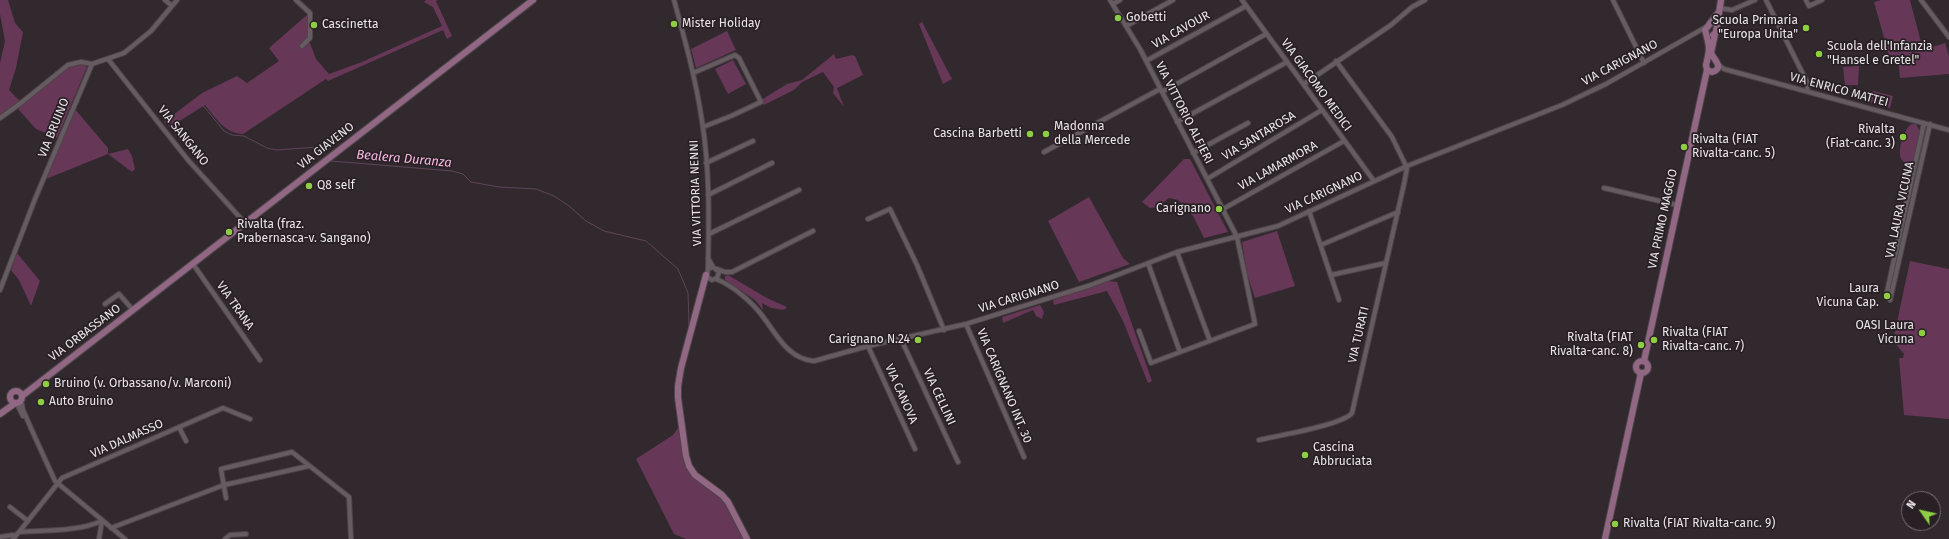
<!DOCTYPE html>
<html>
<head>
<meta charset="utf-8">
<style>
	body { margin:0 }
	#map { position:relative; width:1949px; height:539px; overflow:hidden; background:#32292f; font-family:"Fira Sans",sans-serif }
	canvas { display:block }
	.north { position:absolute; left:1901px; top:491px; width:40px; height:40px; box-sizing:border-box; background:#282025; border:1px solid #766f73; border-radius:50%; rotate:304deg; font-size:11px; font-weight:700; line-height:16px; text-align:center; color:#eae5e8 }
	.north::after { content:''; display:block; margin:auto; width:14px; height:18px; background:#8ece43; clip-path:polygon(50% 0,100% 100%,50% 72%,0 100%) }
</style>
</head>
<body>
<div id="map">
<canvas width="1949" height="539"></canvas>
<div class="north">N</div>
</div>
<script>
const c = document.querySelector('canvas').getContext('2d');
c.lineJoin = 'round';
function fill(path, color) { c.fillStyle = color; c.fill(path, 'evenodd'); }
function trace(path, color, width, dash) { c.strokeStyle = color; c.lineWidth = width; c.lineCap = dash ? 'butt' : 'round'; c.setLineDash(dash || []); c.stroke(path); }
function label(font, color, halo, rows, align = 'center') {
  c.font = font + ' "Fira Sans",sans-serif'; c.lineWidth = 3.5; c.setLineDash([]); c.textBaseline = 'middle'; c.strokeStyle = halo; c.fillStyle = color; for (const [text, x, y, turn = 0] of rows) {
    c.save(); c.translate(x, y); c.rotate((+turn || 0) * Math.PI / 180); c.textAlign = isNaN(turn) ? turn : align; if (halo) c.strokeText(text, 0, 0); c.fillText(text, 0, 0); c.restore();
  }
}
fill(new Path2D(`
	M 0,0 L 8,0 L 15,23 L 23,32 L 16,68 L 9,90 L 20,101 L 0,115 L 0,63 L 5,41 L 0,14 Z
	M 426,0 L 438,0 L 436,1 L 452,36 L 447,39 L 443,30 L 328,81 L 326,79 L 243,134 C 224,133 216,118 205,105 L 170,127 L 164,122 L 202,93 L 237,76 L 247,83 L 279,61 L 269,48 L 308,14 L 308,38 L 316,59 L 329,74 L 362,62 L 442,26 L 433,7 L 424,2 Z
	M 1881,0 L 1910,0 L 1923,50 L 1945,43 L 1949,56 L 1949,74 L 1900,78 L 1898,57 L 1890,59 L 1874,2 Z
	M 922,22 L 952,79 L 943,84 L 919,24 Z
	M 727,31 L 736,50 L 696,68 L 691,49 Z
	M 834,54 L 836,59 L 852,55 L 855,56 L 863,75 L 837,88 L 844,107 L 833,93 L 834,87 L 823,72 L 802,82 L 794,90 L 764,105 L 761,100 L 787,84 L 802,80 Z
	M 733,60 L 746,84 L 728,94 L 715,69 Z
	M 81,63 L 87,67 L 57,138 L 36,129 L 18,109 L 69,66 Z
	M 1859,66 L 1858,85 L 1845,85 L 1843,67 Z
	M 1873,91 L 1893,96 L 1890,108 L 1869,102 Z
	M 74,108 L 108,148 L 108,154 L 128,149 L 132,156 L 135,169 L 132,172 L 108,154 L 46,179 Z
	M 1912,124 L 1916,124 L 1921,133 L 1914,164 C 1910,163 1905,164 1902,160 C 1896,153 1904,127 1912,124 Z
	M 1184,159 L 1190,159 L 1228,232 L 1204,238 L 1193,216 L 1178,200 L 1169,198 L 1158,207 L 1150,208 L 1142,202 Z
	M 1089,197 L 1123,258 L 1130,264 L 1079,282 L 1048,221 Z
	M 1277,231 L 1295,286 L 1255,298 L 1247,274 L 1242,242 Z
	M 17,253 L 40,281 L 31,306 L 19,280 L 11,270 Z
	M 1910,261 L 1949,269 L 1949,419 L 1904,415 L 1899,358 L 1903,358 L 1904,354 L 1893,341 Z
	M 728,275 L 767,298 L 787,307 L 784,310 L 771,308 L 762,303 L 763,310 L 755,300 L 725,280 L 725,276 Z
	M 1106,281 L 1117,282 L 1152,381 L 1148,383 L 1123,321 L 1107,291 L 1054,305 L 1053,300 Z
	M 1040,305 L 1044,312 L 1042,319 L 1036,316 L 1033,310 L 1003,323 L 1002,317 Z
	M 681,424 L 684,461 L 691,475 L 723,499 L 745,539 L 686,539 L 674,534 L 636,459 L 673,435 Z`), '#663756');
trace(new Path2D(`
	M 201,103 L 224,131 L 232,135 L 244,136 L 267,148 L 276,150 L 318,147 L 325,154
	M 331,161 L 452,171 L 463,174 L 471,182 L 499,187 L 536,189 L 554,196 L 569,206 L 586,221 L 604,231 L 646,241 L 678,269 L 688,293 L 689,324`), '#5f4558', 1);
const street = new Path2D(`
	M 165,0 L 171,5
	M 296,0 L 310,13 L 310,38 L 302,46
	M 674,0 C 685,40 696,80 702,121 C 710,170 709,221 708,269
	M 1110,0 L 1140,49 L 1237,237 L 1255,324 L 1151,363 L 1139,331
	M 1242,0 L 1374,181
	M 1613,0 L 1644,63
	M 1766,0 L 1808,84 L 1807,91
	M 1806,0 L 1809,6 L 1822,0
	M 1921,0 L 1949,37
	M 1113,4 L 1120,0
	M 1719,8 L 1732,10 L 1755,0
	M 1126,26 L 1173,0
	M 108,59 L 188,160 L 245,223
	M 1146,61 L 1246,6
	M 1719,65 L 1724,69 L 1949,130
	M 693,73 L 735,55 L 739,58 L 761,102 L 731,116 L 703,127
	M 1304,84 L 1391,25 L 1412,7 L 1425,0
	M 1162,92 L 1266,34
	M 0,118 L 21,103 L 68,65 L 81,62 L 92,64 L 124,53 L 151,31 L 177,0
	M 1177,122 L 1287,62
	M 1044,152 L 1160,89
	M 1193,153 L 1248,123
	M 706,163 L 753,141
	M 1207,179 L 1322,110
	M 1604,188 L 1677,205
	M 708,195 L 772,163
	M 1223,209 L 1344,141
	M 1309,211 L 1339,300
	M 868,219 L 890,209 L 917,265 L 944,330
	M 709,234 L 799,190
	M 1321,245 L 1398,212
	M 1177,252 L 1210,341
	M 708,258 L 713,267 L 719,272 L 717,278 L 712,280 L 707,277 L 708,269 L 713,267
	M 1148,263 L 1180,352
	M 193,264 L 260,360
	M 717,269 L 725,272 L 732,272 L 813,231
	M 1331,275 L 1386,263
	M 716,279 C 734,286 753,303 764,318 C 778,337 789,359 814,361 L 868,346 L 966,324 L 1091,285 L 1177,252 L 1278,226 L 1407,166 L 1562,105 L 1606,84 L 1706,27
	M 0,290 L 35,199 L 92,64
	M 1887,292 L 1924,123
	M 1890,300 L 1930,124
	M 105,304 L 119,294 L 133,310
	M 966,324 L 1024,457
	M 901,339 L 958,462
	M 868,346 L 915,449
	M 21,400 L 23,410 L 34,435 L 55,481 L 125,539
	M 17,404 L 23,416
	M 179,427 L 186,441
	M 1259,440 C 1276,436 1343,425 1352,413 L 1404,184 L 1407,168 L 1392,137 L 1336,61
	M 226,498 L 221,469 L 292,452 L 349,497 L 351,539
	M 10,507 L 28,521
	M 111,528 L 224,485 L 309,466
	M 19,532 L 62,478 L 223,408 L 250,419
	M 0,537 L 13,535 L 15,537
	M 13,539 L 19,532 C 46,530 76,532 102,521
	M 99,539 L 102,521
	M 225,539 L 230,535 L 246,534`);
const secondary = new Path2D(`
	M 1715,34 L 1711,53 C 1714,60 1725,68 1712,72 L 1707,70 L 1706,65 C 1710,49 1710,47 1705,30 L 1718,13
	M 1713,35 L 1716,32 L 1721,0
	M 706,275 L 681,368 L 678,386 L 678,398 L 686,456 L 689,466 L 695,475 L 722,495 L 728,502 L 747,539
	M1636 367a6 6 0 1 1 12 0a6 6 0 1 1-12 0Z
	M 1644,361 L 1707,70
	M10 397a6 6 0 1 1 12 0a6 6 0 1 1-12 0Z
	M 22,396 L 533,0
	M 0,414 L 14,404
	M 1605,539 L 1641,373`);
trace(street, '#4c4549', 6);
trace(secondary, '#4c4549', 8);
trace(street, '#655b61', 4);
trace(secondary, '#926784', 6);
for (const [x, y, r, color] of [
	[1118,18,4,"#8ece43"],
	[674,24,4,"#8ece43"],
	[314,25,4,"#8ece43"],
	[1806,28,4,"#8ece43"],
	[1819,54,4,"#8ece43"],
	[1030,134,4,"#8ece43"],
	[1046,134,4,"#8ece43"],
	[1903,137,4,"#8ece43"],
	[1684,147,4,"#8ece43"],
	[309,186,4,"#8ece43"],
	[1219,209,4,"#8ece43"],
	[229,232,4,"#8ece43"],
	[1887,296,4,"#8ece43"],
	[1922,333,4,"#8ece43"],
	[918,340,4,"#8ece43"],
	[1654,340,4,"#8ece43"],
	[1641,345,4,"#8ece43"],
	[46,384,4,"#8ece43"],
	[41,402,4,"#8ece43"],
	[1305,455,4,"#8ece43"],
	[1615,524,4,"#8ece43"]
]) { const dot = new Path2D(); dot.arc(x, y, r, 0, 2 * Math.PI); c.fillStyle = color; c.fill(dot); trace(dot, '#282025', 1.5); }
label('12px', '#eae5e8', '#282025', [
	["Gobetti",1126,18],
	["Scuola Primaria",1798,21,"right"],
	["\"Europa Unita\"",1798,35,"right"],
	["Mister Holiday",682,24],
	["Cascinetta",322,25],
	["Scuola dell'Infanzia",1827,47],
	["\"Hansel e Gretel\"",1827,61],
	["Madonna",1054,127],
	["della Mercede",1054,141],
	["Rivalta",1895,130,"right"],
	["(Fiat-canc. 3)",1895,144,"right"],
	["Cascina Barbetti",1022,134,"right"],
	["Rivalta (FIAT",1692,140],
	["Rivalta-canc. 5)",1692,154],
	["Q8 self",317,186],
	["Carignano",1211,209,"right"],
	["Rivalta (fraz.",237,225],
	["Prabernasca-v. Sangano)",237,239],
	["Laura",1879,289,"right"],
	["Vicuna Cap.",1879,303,"right"],
	["OASI Laura",1914,326,"right"],
	["Vicuna",1914,340,"right"],
	["Rivalta (FIAT",1662,333],
	["Rivalta-canc. 7)",1662,347],
	["Rivalta (FIAT",1633,338,"right"],
	["Rivalta-canc. 8)",1633,352,"right"],
	["Carignano N.24",910,340,"right"],
	["Bruino (v. Orbassano/v. Marconi)",54,384],
	["Auto Bruino",49,402],
	["Cascina",1313,448],
	["Abbruciata",1313,462],
	["Rivalta (FIAT Rivalta-canc. 9)",1623,524]
], 'left');
label('12px', '#eae5e8', '#282025', [
	["VIA CAVOUR",1181,30,-29],
	["VIA CARIGNANO",1620,63,-28],
	["VIA GIACOMO MEDICI",1316,85,54],
	["VIA ENRICO MATTEI",1839,90,15],
	["VIA VITTORIO ALFIERI",1184,113,63],
	["VIA BRUINO",54,128,-68],
	["VIA SANGANO",183,136,51],
	["VIA SANTAROSA",1259,136,-31],
	["VIA GIAVENO",326,146,-38],
	["VIA LAMARMORA",1278,166,-29],
	["VIA VITTORIA NENNI",696,193,-92],
	["VIA CARIGNANO",1324,193,-25],
	["VIA LAURA VICUNA",1900,210,-78],
	["VIA PRIMO MAGGIO",1663,219,-78],
	["VIA CARIGNANO",1019,297,-17],
	["VIA TRANA",235,306,55],
	["VIA ORBASSANO",85,333,-37],
	["VIA TURATI",1359,335,-77],
	["VIA CARIGNANO INT. 30",1004,386,67],
	["VIA CANOVA",901,394,66],
	["VIA CELLINI",939,397,65],
	["VIA DALMASSO",127,439,-24]
]);
label('italic 13px', '#f9b9e2', '#282025', [
	["Bealera Duranza",404,159,5]
]);
</script>
</body>
</html>
